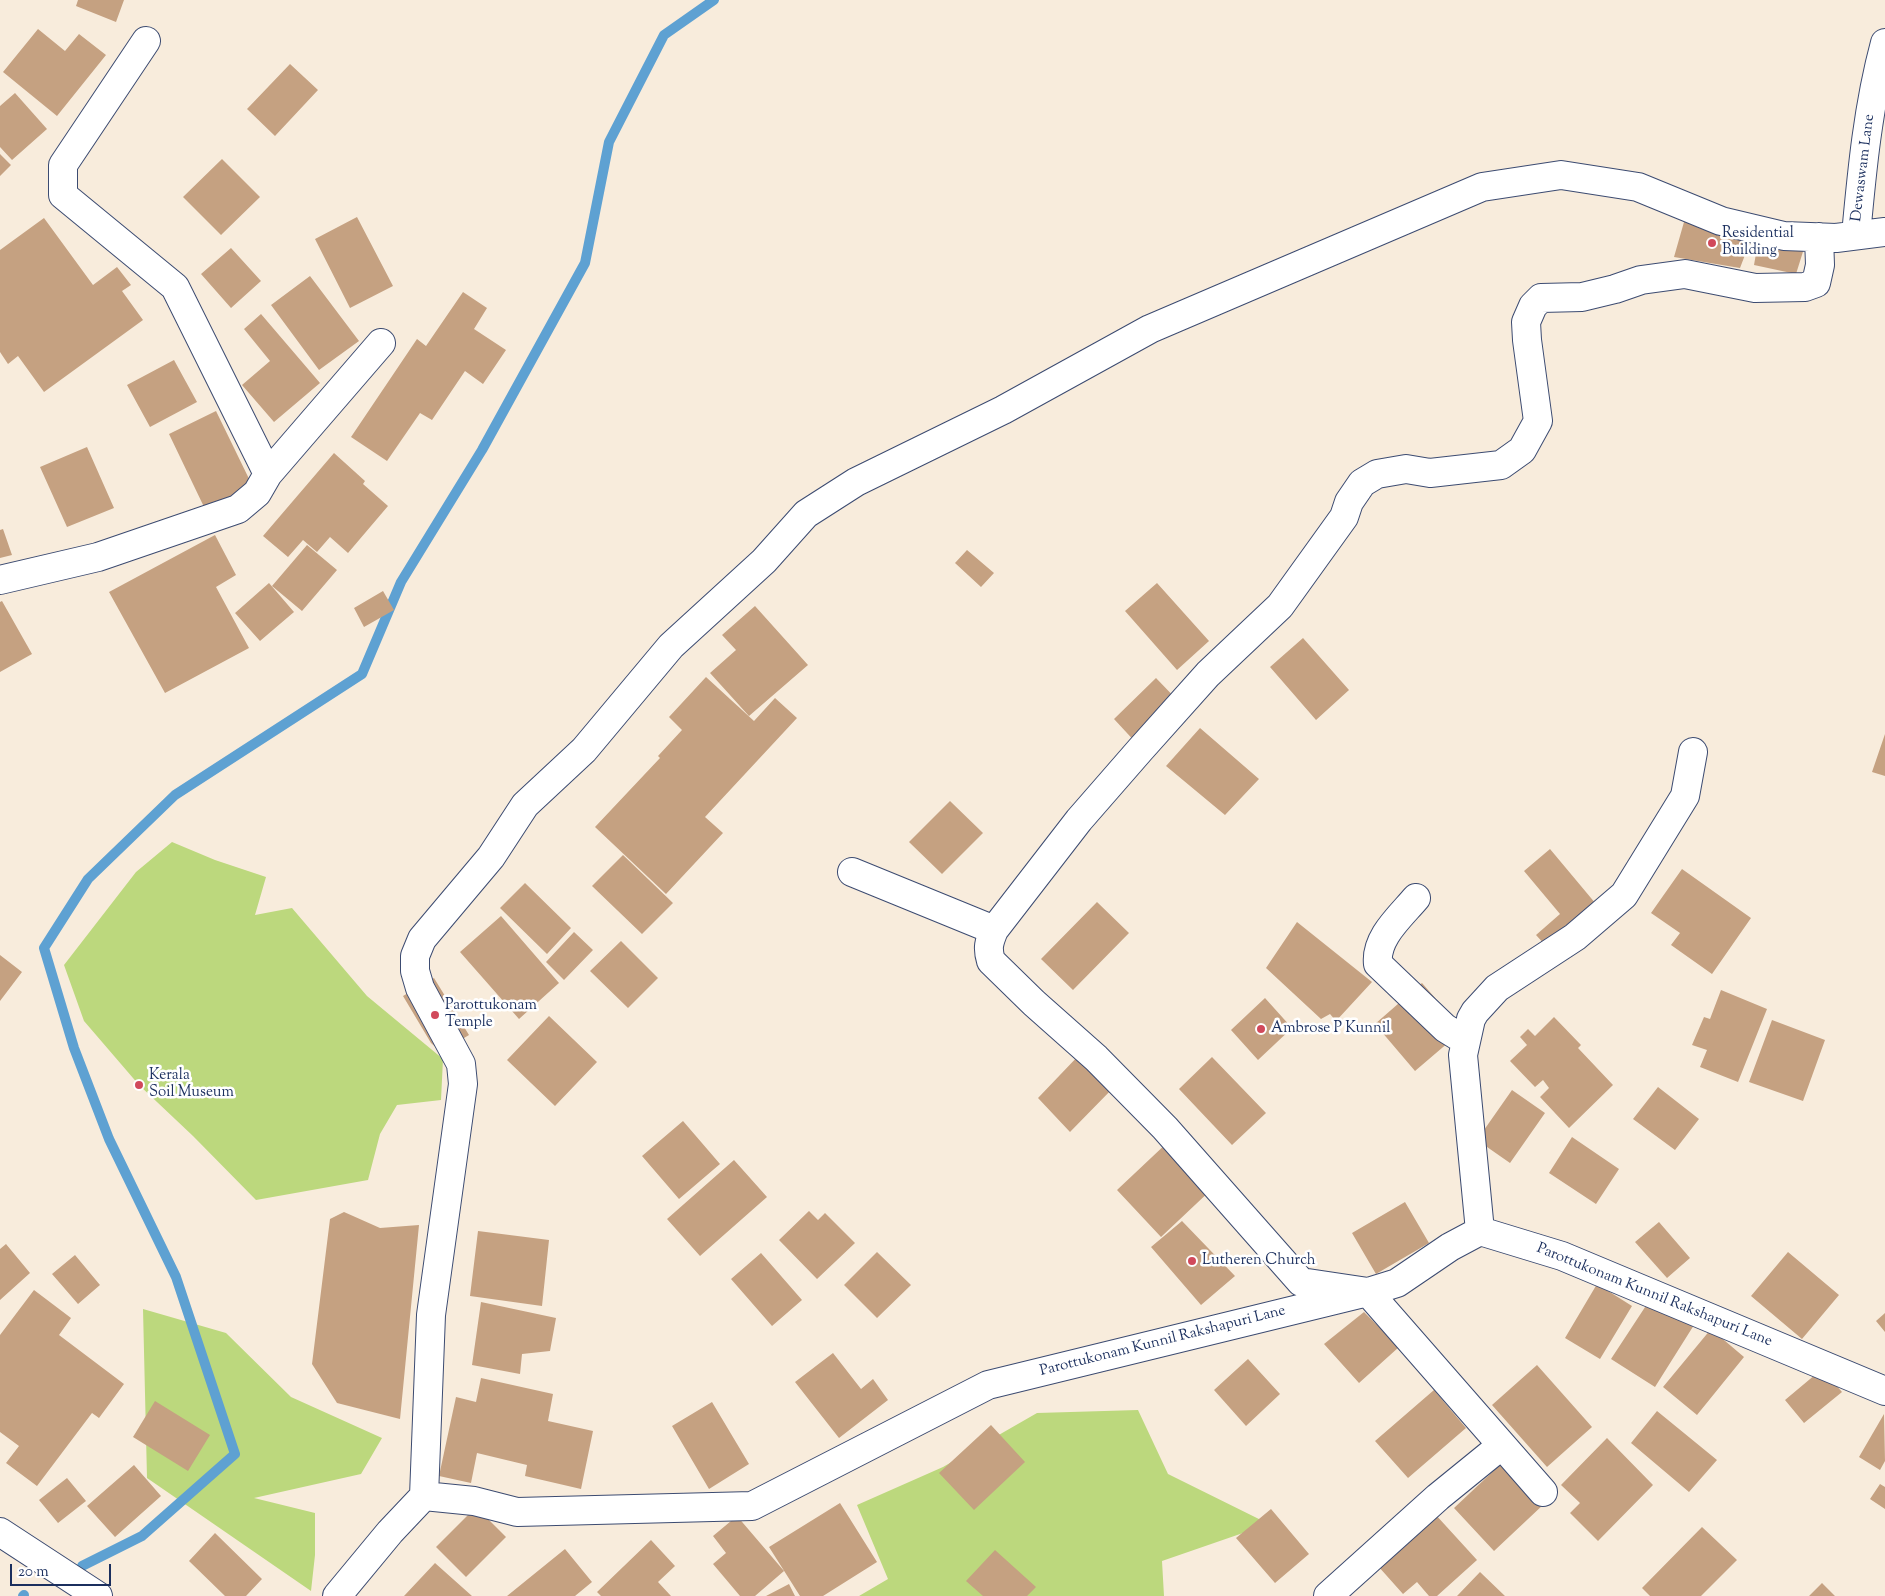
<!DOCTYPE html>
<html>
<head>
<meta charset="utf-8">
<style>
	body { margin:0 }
	#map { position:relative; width:1885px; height:1596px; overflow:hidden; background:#f8ecdc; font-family:"Sorts Mill Goudy",serif }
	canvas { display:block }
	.scale { position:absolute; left:10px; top:1564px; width:101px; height:22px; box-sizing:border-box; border:2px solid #1b2f5e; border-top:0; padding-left:6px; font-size:15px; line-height:18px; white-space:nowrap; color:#1b2f5e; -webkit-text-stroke:4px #fff; paint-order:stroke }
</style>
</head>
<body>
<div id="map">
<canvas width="1885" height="1596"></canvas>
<div class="scale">20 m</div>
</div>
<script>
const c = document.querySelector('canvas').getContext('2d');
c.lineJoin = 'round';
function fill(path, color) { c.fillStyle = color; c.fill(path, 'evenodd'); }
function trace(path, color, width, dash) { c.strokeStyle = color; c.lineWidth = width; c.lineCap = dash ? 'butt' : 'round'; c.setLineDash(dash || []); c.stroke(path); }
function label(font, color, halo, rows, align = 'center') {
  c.font = font + ' "Sorts Mill Goudy",serif'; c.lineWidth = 5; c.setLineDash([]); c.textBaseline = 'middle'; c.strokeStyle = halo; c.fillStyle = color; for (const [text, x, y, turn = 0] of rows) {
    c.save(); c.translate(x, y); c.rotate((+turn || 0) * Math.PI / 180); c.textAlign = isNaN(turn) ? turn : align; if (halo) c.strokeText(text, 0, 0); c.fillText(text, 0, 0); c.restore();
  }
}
fill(new Path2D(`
	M 172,842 L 215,860 L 266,877 L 255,915 L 292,908 L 367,996 L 443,1059 L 441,1100 L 397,1105 L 380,1134 L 368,1180 L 256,1200 L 193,1136 L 139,1085 L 84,1021 L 64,965 L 136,872 Z
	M 143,1309 L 226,1333 L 291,1397 L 382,1438 L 361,1474 L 254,1498 L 315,1513 L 315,1555 L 311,1591 L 147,1478 Z
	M 1138,1410 L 1168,1474 L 1269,1524 L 1162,1561 L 1164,1596 L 859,1596 L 888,1579 L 857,1505 L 943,1467 L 1037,1413 Z`), '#bcd87d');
trace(new Path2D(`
	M 82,1566 L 142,1536 L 235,1454 L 176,1277 L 109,1139 L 74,1048 L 44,948 L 88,879 L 175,795 L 362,674 L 401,582 L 482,450 L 585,263 L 609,142 L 664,35 L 714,0
	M 23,1596 L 24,1595`), '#5ea1d2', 10);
fill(new Path2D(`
	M 78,0 L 124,0 L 116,22 L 76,6 Z
	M 38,29 L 65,51 L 79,34 L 106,55 L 57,116 L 3,72 Z
	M 290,64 L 318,90 L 275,136 L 247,109 Z
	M 15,93 L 47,129 L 12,160 L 0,147 L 0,106 Z
	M 0,154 L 11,165 L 0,176 Z
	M 222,159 L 260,197 L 221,235 L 183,197 Z
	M 1686,215 L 1749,231 L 1745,255 L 1740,268 L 1674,257 Z
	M 357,217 L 393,286 L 350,308 L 315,239 Z
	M 44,218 L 93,285 L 117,267 L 131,285 L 122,291 L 143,320 L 44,392 L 18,356 L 8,364 L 0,352 L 0,250 Z
	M 1761,225 L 1806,242 L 1796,274 L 1754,265 Z
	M 231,248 L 261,281 L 231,308 L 201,274 Z
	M 310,276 L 359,341 L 319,370 L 271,305 Z
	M 463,292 L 487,308 L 474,329 L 506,350 L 483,384 L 465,371 L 432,420 L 420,413 L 387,461 L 351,437 L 417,339 L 426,346 Z
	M 261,314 L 320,383 L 274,422 L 242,385 L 270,361 L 244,329 Z
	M 174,360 L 197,402 L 150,427 L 127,385 Z
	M 216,411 L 253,487 L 205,509 L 169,434 Z
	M 87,447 L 114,508 L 67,527 L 40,467 Z
	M 334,453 L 365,481 L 363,484 L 388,506 L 348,553 L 330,537 L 317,552 L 303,540 L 288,557 L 263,536 Z
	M 3,529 L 12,555 L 0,558 L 0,530 Z
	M 215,535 L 236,575 L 216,587 L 249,648 L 165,693 L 109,592 Z
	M 307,545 L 337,570 L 302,611 L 272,586 Z
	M 967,550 L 994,573 L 981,587 L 955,563 Z
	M 269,583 L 294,612 L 260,641 L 235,613 Z
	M 1157,583 L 1209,641 L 1177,670 L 1125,611 Z
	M 383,591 L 394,610 L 364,627 L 354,608 Z
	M 2,601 L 32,654 L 0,672 L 0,602 Z
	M 755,606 L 808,665 L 749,716 L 710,673 L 736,650 L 722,635 Z
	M 1303,638 L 1349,690 L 1316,720 L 1270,667 Z
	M 706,677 L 754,721 L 775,698 L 797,718 L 705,817 L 723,833 L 666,894 L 595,827 L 660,758 L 658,756 L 682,730 L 669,717 Z
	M 1156,678 L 1182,705 L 1139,746 L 1114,719 Z
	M 1200,728 L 1259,779 L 1225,815 L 1166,766 Z
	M 1885,734 L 1885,776 L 1872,772 Z
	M 950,801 L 983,833 L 942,874 L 909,842 Z
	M 1550,849 L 1596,904 L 1546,946 L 1536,935 L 1560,914 L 1524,871 Z
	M 623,855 L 673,903 L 642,934 L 592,886 Z
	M 1682,869 L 1751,918 L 1712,974 L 1671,945 L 1680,933 L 1651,913 Z
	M 525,883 L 571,928 L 547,954 L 500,908 Z
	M 1097,902 L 1129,933 L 1073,990 L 1041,959 Z
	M 501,916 L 559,983 L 519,1019 L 460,952 Z
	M 1297,922 L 1372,982 L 1336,1021 L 1330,1014 L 1321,1019 L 1266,968 Z
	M 574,932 L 593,950 L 564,980 L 546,962 Z
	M 621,941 L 658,978 L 628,1008 L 590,971 Z
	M 0,955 L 22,972 L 0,1001 Z
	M 434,978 L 469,1035 L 441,1052 L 431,1043 L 403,996 Z
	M 1422,983 L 1463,1030 L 1415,1071 L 1375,1024 Z
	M 1721,990 L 1767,1009 L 1738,1082 L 1700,1067 L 1707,1050 L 1692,1045 L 1704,1017 L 1710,1019 Z
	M 1265,998 L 1292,1028 L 1258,1060 L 1231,1030 Z
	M 549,1016 L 597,1062 L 555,1106 L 507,1060 Z
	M 1554,1017 L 1581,1045 L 1578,1048 L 1613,1085 L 1569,1128 L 1540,1097 L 1549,1088 L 1543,1080 L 1535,1087 L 1510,1061 L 1527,1045 L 1520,1037 L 1528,1029 L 1535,1036 Z
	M 1772,1020 L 1825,1040 L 1803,1101 L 1749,1082 Z
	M 1081,1053 L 1115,1086 L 1070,1132 L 1038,1098 Z
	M 1212,1057 L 1266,1113 L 1232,1145 L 1179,1089 Z
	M 1658,1087 L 1699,1119 L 1675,1150 L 1633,1119 Z
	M 1512,1090 L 1545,1113 L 1510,1163 L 1477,1140 Z
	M 683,1121 L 720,1164 L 679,1199 L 642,1156 Z
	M 1572,1137 L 1619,1169 L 1596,1204 L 1549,1173 Z
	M 1169,1141 L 1213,1188 L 1161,1237 L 1117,1190 Z
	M 734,1160 L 767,1197 L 700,1256 L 667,1219 Z
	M 1405,1202 L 1429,1243 L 1376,1274 L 1352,1233 Z
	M 809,1211 L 818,1220 L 825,1213 L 855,1243 L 817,1279 L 779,1240 Z
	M 344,1212 L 380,1228 L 419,1225 L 400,1419 L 337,1403 L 312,1364 L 330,1219 Z
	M 1182,1221 L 1235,1276 L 1201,1305 L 1151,1247 Z
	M 1659,1222 L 1690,1258 L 1667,1278 L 1635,1242 Z
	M 478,1231 L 549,1240 L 542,1306 L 470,1296 Z
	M 6,1244 L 30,1273 L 0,1300 L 0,1249 Z
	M 877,1252 L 911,1285 L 877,1318 L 844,1285 Z
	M 1788,1252 L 1839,1295 L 1802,1339 L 1751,1296 Z
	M 761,1253 L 802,1300 L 772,1326 L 731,1279 Z
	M 75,1255 L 100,1285 L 78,1304 L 52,1274 Z
	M 1597,1284 L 1632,1306 L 1600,1359 L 1565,1338 Z
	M 34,1290 L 71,1318 L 59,1335 L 124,1384 L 99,1418 L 92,1413 L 37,1486 L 6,1463 L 19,1446 L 0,1432 L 0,1335 Z
	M 1651,1298 L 1694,1325 L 1655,1387 L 1611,1359 Z
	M 481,1302 L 556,1318 L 550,1351 L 522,1354 L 520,1374 L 472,1365 Z
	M 1364,1312 L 1399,1347 L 1359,1383 L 1324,1344 Z
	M 1885,1313 L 1885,1332 L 1876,1321 Z
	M 1711,1329 L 1744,1357 L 1697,1415 L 1663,1387 Z
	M 833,1353 L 861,1389 L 873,1379 L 888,1400 L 839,1438 L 795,1382 Z
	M 1248,1359 L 1280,1394 L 1246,1426 L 1214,1390 Z
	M 1537,1365 L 1592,1427 L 1547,1467 L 1492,1405 Z
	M 1822,1369 L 1842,1392 L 1804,1423 L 1785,1400 Z
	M 481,1378 L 553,1394 L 548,1421 L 593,1431 L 581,1489 L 525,1476 L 527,1465 L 477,1453 L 471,1483 L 439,1476 L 456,1397 L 476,1402 Z
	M 1434,1390 L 1466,1428 L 1408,1478 L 1375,1441 Z
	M 155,1401 L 210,1435 L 188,1471 L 133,1437 Z
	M 712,1402 L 749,1464 L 709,1489 L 672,1426 Z
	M 1657,1411 L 1717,1460 L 1689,1492 L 1631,1443 Z
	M 1884,1414 L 1885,1461 L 1880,1470 L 1859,1457 Z
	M 991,1425 L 1025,1462 L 974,1510 L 939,1473 Z
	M 1607,1438 L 1653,1485 L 1598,1541 L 1570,1513 L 1580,1503 L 1561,1485 Z
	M 1504,1461 L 1544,1504 L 1494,1551 L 1454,1508 Z
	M 134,1465 L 161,1496 L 115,1537 L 87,1506 Z
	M 67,1478 L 86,1501 L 58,1523 L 39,1500 Z
	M 1880,1484 L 1885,1487 L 1885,1509 L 1870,1499 Z
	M 840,1503 L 877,1562 L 823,1596 L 800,1596 L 769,1547 Z
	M 476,1507 L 506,1537 L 466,1577 L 436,1547 Z
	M 1271,1509 L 1309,1554 L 1275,1583 L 1236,1538 Z
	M 1435,1514 L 1477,1560 L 1437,1596 L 1429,1596 L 1417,1582 L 1403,1594 L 1378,1566 Z
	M 737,1516 L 784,1571 L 755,1596 L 740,1596 L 713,1564 L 726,1553 L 713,1536 Z
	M 1702,1527 L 1737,1560 L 1701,1596 L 1650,1596 L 1642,1588 Z
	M 215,1533 L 262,1579 L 246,1596 L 225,1596 L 189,1561 Z
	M 651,1540 L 675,1566 L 658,1582 L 671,1596 L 601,1596 L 597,1592 Z
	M 565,1549 L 592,1582 L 575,1596 L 507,1596 Z
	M 995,1550 L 1036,1587 L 1027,1596 L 983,1596 L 966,1581 Z
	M 435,1563 L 472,1596 L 404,1596 Z
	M 1480,1572 L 1505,1596 L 1457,1596 Z
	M 1822,1583 L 1835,1596 L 1809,1596 Z
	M 789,1584 L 795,1596 L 766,1596 Z`), '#c5a181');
const minor = new Path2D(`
	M 1856,235 C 1862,170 1868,106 1885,43
	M 268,474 L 381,343
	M 0,580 L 98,557 L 238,509 L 257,493 L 268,474 L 175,287 L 63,195 L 63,165 L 146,41
	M 852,872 L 994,930
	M 1416,898 C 1400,917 1375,938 1378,964 L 1445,1028 L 1466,1041
	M 1480,1231 L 1463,1055 L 1471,1019 L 1475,1012 L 1497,988 L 1575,937 L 1624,895 L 1685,796 L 1693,752
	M 1543,1492 L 1368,1292 L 1301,1282 L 1165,1128 L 1096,1058 L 1034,1003 L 991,961 C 987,948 989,942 994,930 L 1079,820 L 1140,750 L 1208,674 L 1280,606 L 1344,517 L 1349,502 L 1362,483 L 1377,474 L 1406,469 L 1430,473 L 1501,465 L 1522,450 L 1538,421 L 1527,340 L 1526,322 L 1533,306 L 1541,298 L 1582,297 L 1615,289 L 1641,280 L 1685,274 L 1755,288 L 1805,287 L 1816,283 L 1820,265 L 1819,237
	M 424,1496 L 474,1501 L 517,1512 L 752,1506 L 988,1385 L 1368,1292 L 1397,1283 L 1450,1247 L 1480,1231 L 1562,1256 L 1885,1391
	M 0,1532 L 98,1596
	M 337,1596 L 390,1532 L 424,1496 L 431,1315 L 463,1084 L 461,1064 L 420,988 L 415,971 L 415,956 L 422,939 L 491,857 L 525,805 L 584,750 L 671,646 L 764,561 L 806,514 L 856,482 L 1003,410 L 1150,329 L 1482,187 L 1561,175 L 1638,187 L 1721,221 L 1784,236 L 1836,238 L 1885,232
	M 1328,1596 L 1438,1497 L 1502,1445`);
trace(minor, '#3c4b71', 30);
trace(minor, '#fff', 28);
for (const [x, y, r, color] of [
	[1712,243,5,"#d1495b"],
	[435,1015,5,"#d1495b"],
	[1261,1029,5,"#d1495b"],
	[139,1085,5,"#d1495b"],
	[1192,1261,5,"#d1495b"]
]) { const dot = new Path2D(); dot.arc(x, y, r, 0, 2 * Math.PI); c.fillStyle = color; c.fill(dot); trace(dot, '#fff', 2); }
label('15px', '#1b2f5e', '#fff', [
	["Dewaswam Lane",1864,168,-83],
	["Parottukonam Kunnil Rakshapuri Lane",1654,1296,22],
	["Parottukonam Kunnil Rakshapuri Lane",1163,1342,-14]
]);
label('15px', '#1b2f5e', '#fff', [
	["Residential",1722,234],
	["Building",1722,251],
	["Parottukonam",445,1006],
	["Temple",445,1023],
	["Ambrose P Kunnil",1271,1029],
	["Kerala",149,1076],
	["Soil Museum",149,1093],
	["Lutheren Church",1202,1261]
], 'left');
</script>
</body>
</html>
